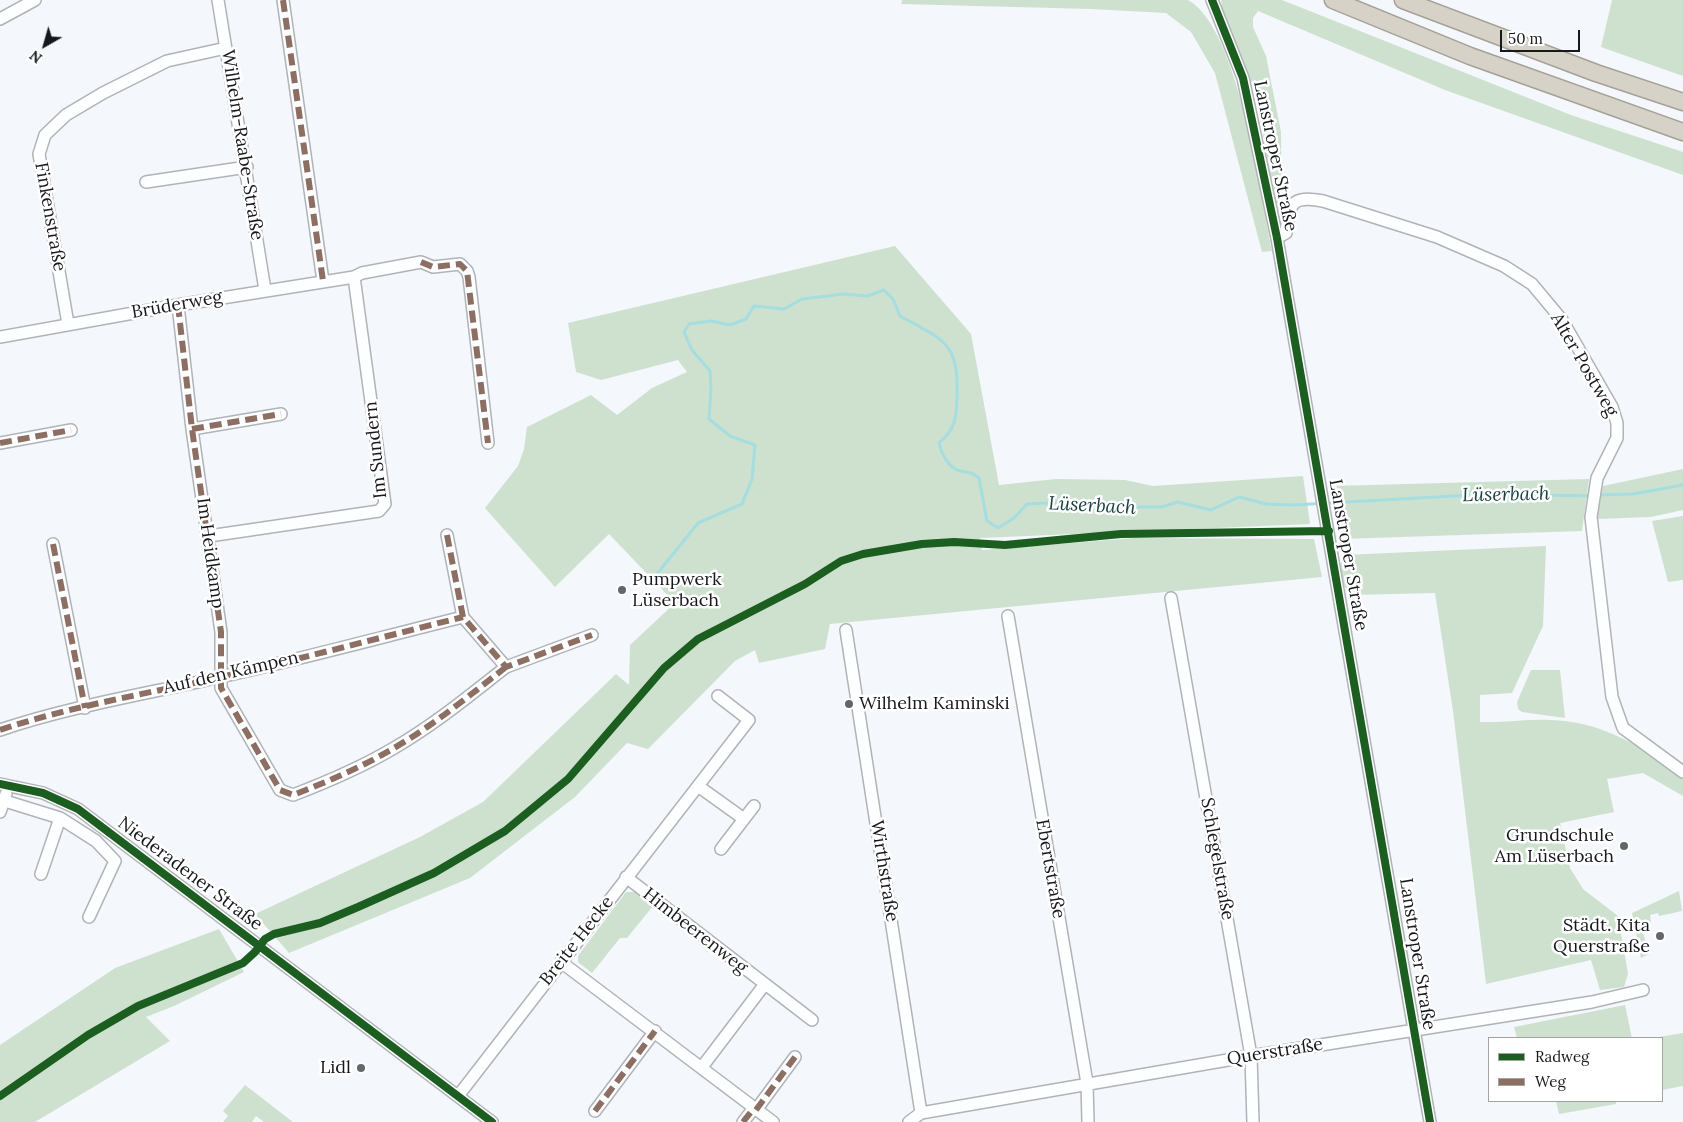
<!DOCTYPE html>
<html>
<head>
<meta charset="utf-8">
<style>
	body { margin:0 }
	#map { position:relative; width:1683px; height:1122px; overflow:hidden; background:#f4f7fc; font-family:Lora,serif }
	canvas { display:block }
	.legend { position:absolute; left:1488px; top:1037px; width:175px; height:65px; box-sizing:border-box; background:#fff; border:1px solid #a2a3a4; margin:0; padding:6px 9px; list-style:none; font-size:15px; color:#16181c }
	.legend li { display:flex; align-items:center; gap:10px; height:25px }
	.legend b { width:25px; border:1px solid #a2a3a4 }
	.north { position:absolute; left:20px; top:20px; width:50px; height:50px; -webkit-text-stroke:4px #fff; paint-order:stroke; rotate:218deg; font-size:14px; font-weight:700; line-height:20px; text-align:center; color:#16181c }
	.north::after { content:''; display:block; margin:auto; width:18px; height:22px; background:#16181c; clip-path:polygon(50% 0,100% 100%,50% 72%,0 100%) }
	.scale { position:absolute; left:1500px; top:30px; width:80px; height:22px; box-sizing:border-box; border:2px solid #16181c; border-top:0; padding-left:6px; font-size:15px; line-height:18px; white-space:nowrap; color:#16181c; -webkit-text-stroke:4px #fff; paint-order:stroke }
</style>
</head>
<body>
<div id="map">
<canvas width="1683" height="1122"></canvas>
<ul class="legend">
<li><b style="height:6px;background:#1b5e20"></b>Radweg</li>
<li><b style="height:6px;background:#8d6e63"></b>Weg</li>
</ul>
<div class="north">N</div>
<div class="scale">50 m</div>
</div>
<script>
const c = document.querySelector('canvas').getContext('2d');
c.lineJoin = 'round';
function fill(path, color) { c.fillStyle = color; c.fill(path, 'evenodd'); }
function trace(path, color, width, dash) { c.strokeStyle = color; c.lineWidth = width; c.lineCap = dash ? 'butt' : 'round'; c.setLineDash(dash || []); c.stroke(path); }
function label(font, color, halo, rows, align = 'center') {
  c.font = font + ' Lora,serif'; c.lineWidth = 5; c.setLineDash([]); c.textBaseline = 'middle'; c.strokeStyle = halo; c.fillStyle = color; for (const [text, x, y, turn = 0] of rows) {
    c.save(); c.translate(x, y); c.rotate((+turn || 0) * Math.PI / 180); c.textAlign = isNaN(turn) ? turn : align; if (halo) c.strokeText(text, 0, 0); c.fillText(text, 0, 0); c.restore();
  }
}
fill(new Path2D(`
	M 902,0 L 1188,0 C 1238,27 1261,195 1272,251 L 1262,252 L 1215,73 L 1191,32 L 1166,13 L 1091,9 L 901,4 Z
	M 1221,0 L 1282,0 L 1571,115 L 1683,152 L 1683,175 L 1445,90 L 1258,11 L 1253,18 L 1253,27 L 1266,56 L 1281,132 L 1282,215 L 1280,220 L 1277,214 C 1269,169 1263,123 1250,79 C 1242,54 1223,24 1221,0 Z
	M 1612,0 L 1683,0 L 1683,76 L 1601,47 Z
	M 895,246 L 971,334 L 999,485 L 1056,479 L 1125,480 L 1153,486 L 1303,476 L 1310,524 L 980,538 L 982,550 L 1135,538 L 1314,539 L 1322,577 L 830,624 L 825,649 L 759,663 L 755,650 L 735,661 L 648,749 L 627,743 L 575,797 L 470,878 L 289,953 L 255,914 L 420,837 L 483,802 L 616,674 L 629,685 L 630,645 L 675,603 L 609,534 L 555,587 L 485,508 L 518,466 L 524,449 L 527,427 L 591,395 L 617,415 L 652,388 L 687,372 L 678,360 L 601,380 L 576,372 L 568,323 Z
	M 1683,469 L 1683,510 L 1651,517 L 1597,519 L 1603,486 Z
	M 1589,479 L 1582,531 L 1341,539 L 1333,486 Z
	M 1683,516 L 1683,580 L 1668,582 L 1652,521 Z
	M 1546,546 L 1543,626 L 1512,693 L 1480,695 L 1480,722 C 1503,723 1527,719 1550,720 C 1600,721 1645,747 1683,777 L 1683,796 L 1643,773 L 1607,779 L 1614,812 L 1560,823 L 1570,868 L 1583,889 L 1618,916 L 1628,974 L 1624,987 L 1600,990 L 1591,960 L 1486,984 L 1453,711 L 1435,593 L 1351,595 L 1337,576 L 1344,555 Z
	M 1531,670 L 1560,670 L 1565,718 L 1522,712 L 1518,709 L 1517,702 Z
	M 1679,891 L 1682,911 L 1659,916 L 1658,913 L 1650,915 L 1651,922 L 1641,925 L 1649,954 L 1641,958 L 1632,913 Z
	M 626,892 L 635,892 L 653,906 L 627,938 L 620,938 L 592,973 L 578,962 L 578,956 Z
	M 219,929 L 244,972 L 174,1006 L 146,1017 L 170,1041 L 35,1122 L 0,1122 L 0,1045 L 115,968 Z
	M 1625,1005 L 1632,1038 L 1517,1038 L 1514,1027 Z
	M 1683,1033 L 1683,1086 L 1662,1090 L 1662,1038 L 1653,1038 Z
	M 245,1085 L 293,1122 L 264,1122 L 256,1116 L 252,1122 L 223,1122 L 228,1116 L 223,1111 Z
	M 1556,1101 L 1616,1101 L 1616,1104 L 1559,1114 Z`), '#cee1cf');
trace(new Path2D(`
	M 1597,495 L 1633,494 L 1683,485
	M 653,579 L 698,523 L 742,504 L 752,479 L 755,445 L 730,436 L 709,419 L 711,389 L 710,371 L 692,350 L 684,332 L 689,324 L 711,321 L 730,325 L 746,319 L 754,306 L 784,309 L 802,299 L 844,294 L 867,296 L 884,290 L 893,299 L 900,316 C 945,341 959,342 957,399 C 956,420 955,429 939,443 C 941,453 947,465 957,470 C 968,474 967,469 979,478 L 987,521 L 998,528 L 1014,518 L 1027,504 L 1072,502 L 1078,506 L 1099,505 L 1122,510 L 1135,507 L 1161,507 L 1178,502 L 1211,510 L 1239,497 L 1266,504 L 1293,505 L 1490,494 L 1591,496`), '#a6dde0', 3);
const minor = new Path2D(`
	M 218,0 L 265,290
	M 283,0 L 323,281
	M 1212,0 L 1243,78 L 1277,238 L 1430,1122
	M 0,19 L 35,0
	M 146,182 L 247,167
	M 1277,238 L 1286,233 C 1289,204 1291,195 1323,201 L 1437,237 L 1504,266 L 1532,284 L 1562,320 L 1612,407 L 1617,423 L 1617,438 L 1597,478 L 1591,517 L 1612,697 L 1623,728 L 1683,772
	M 178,305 L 192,429 L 221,632 L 221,688 L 280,790 L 293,795 C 327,782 362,767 394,748 C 434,725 470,695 506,667
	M 68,324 L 39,154 L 45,135 L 66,115 L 103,93 L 167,61 L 226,48
	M 0,337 L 178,305 L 354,277 L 362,273 L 421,262 L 433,267 L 460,264 L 467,271 L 469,277 L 488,443
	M 192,429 L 281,414
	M 0,443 L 71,430
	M 447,535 L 463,617 L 506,667 L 592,635
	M 209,536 L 379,511 L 385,504 L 354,277
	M 53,544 L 85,708
	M 1171,598 L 1251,1056 L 1253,1122
	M 1008,616 L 1087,1083 L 1088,1122
	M 846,630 L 921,1113
	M 0,730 C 71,706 147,694 220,677 C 301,659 382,637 463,617
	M 0,784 L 43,793 L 78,809 L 492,1122
	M 698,786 L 744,819 L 754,806
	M 5,801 L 60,818 L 41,874
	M 0,812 L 6,794
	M 60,818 L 96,841 L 115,861 L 89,917
	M 721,849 L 744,819
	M 626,877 L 812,1020
	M 561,962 L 773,1122
	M 702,1067 L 765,984
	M 458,1096 L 749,720 L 718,696
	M 756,1110 L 795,1057
	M 595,1111 L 655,1031
	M 743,1122 L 754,1108
	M 909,1122 L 921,1113 L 1251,1056 L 1592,1002 L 1643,990`);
const highway = new Path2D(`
	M 1333,0 L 1470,56 L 1683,132
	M 1403,0 L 1596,73 L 1683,102`);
trace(minor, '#b1b3b7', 14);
trace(highway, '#a5a197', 19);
trace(minor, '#fdfeff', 11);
trace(highway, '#d6d2c7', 16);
trace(new Path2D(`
	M 283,0 L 323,281
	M 421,262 L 433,267 L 460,264 L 467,271 L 488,443
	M 178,305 L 192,429 L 221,632 L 221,688 L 280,790 L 293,795 C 327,782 362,767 394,748 C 434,725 470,695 506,667
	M 192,429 L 281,414
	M 0,443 L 71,430
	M 447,535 L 463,617 L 506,667 L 592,635
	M 53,544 L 85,708
	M 0,730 C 71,706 147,694 220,677 C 301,659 382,637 463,617
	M 756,1110 L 795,1057
	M 595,1111 L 655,1031
	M 743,1122 L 754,1108`), '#8d6e63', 6, [12, 6]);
trace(new Path2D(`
	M 1212,0 L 1243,78 L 1277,238 L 1430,1122
	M 0,784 L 43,793 L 78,809 L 492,1122
	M 0,1096 L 88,1035 L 138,1006 L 243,963 L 255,952 L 265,939 L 274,934 L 320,923 L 358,907 L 434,873 L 505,831 L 568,779 L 664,668 L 698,639 L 805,584 L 841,561 L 863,554 L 922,544 L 954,542 L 1005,545 L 1121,534 L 1329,531`), '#1b5e20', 8);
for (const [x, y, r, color] of [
	[622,590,5,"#64666a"],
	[849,704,5,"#64666a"],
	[1624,846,5,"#64666a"],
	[1660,936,5,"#64666a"],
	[361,1068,5,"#64666a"]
]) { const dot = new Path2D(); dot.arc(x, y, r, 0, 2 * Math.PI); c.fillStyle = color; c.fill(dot); trace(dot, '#fff', 2); }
label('18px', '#16181c', '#fff', [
	["Wilhelm-Raabe-Straße",242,145,81],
	["Lanstroper Straße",1275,156,78],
	["Finkenstraße",50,217,80],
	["Brüderweg",177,305,-10],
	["Alter Postweg",1584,365,60],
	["Im Sundern",376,450,-96],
	["Im Heidkamp",210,553,82],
	["Lanstroper Straße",1348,555,80],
	["Auf den Kämpen",231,673,-13],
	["Schlegelstraße",1217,859,80],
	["Ebertstraße",1050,869,80],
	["Wirthstraße",884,871,81],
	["Niederadener Straße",190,874,37],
	["Himbeerenweg",695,931,38],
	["Breite Hecke",577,941,-52],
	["Lanstroper Straße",1417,954,81],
	["Querstraße",1275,1052,-9]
]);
label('18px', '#16181c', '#fff', [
	["Pumpwerk",632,580,"left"],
	["Lüserbach",632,601,"left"],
	["Wilhelm Kaminski",859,704,"left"],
	["Grundschule",1614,836],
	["Am Lüserbach",1614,857],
	["Städt. Kita",1650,926],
	["Querstraße",1650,947],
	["Lidl",351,1068]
], 'right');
label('italic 19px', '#1a4041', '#fff', [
	["Lüserbach",1506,495,-1],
	["Lüserbach",1092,506,3]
]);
</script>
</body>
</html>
